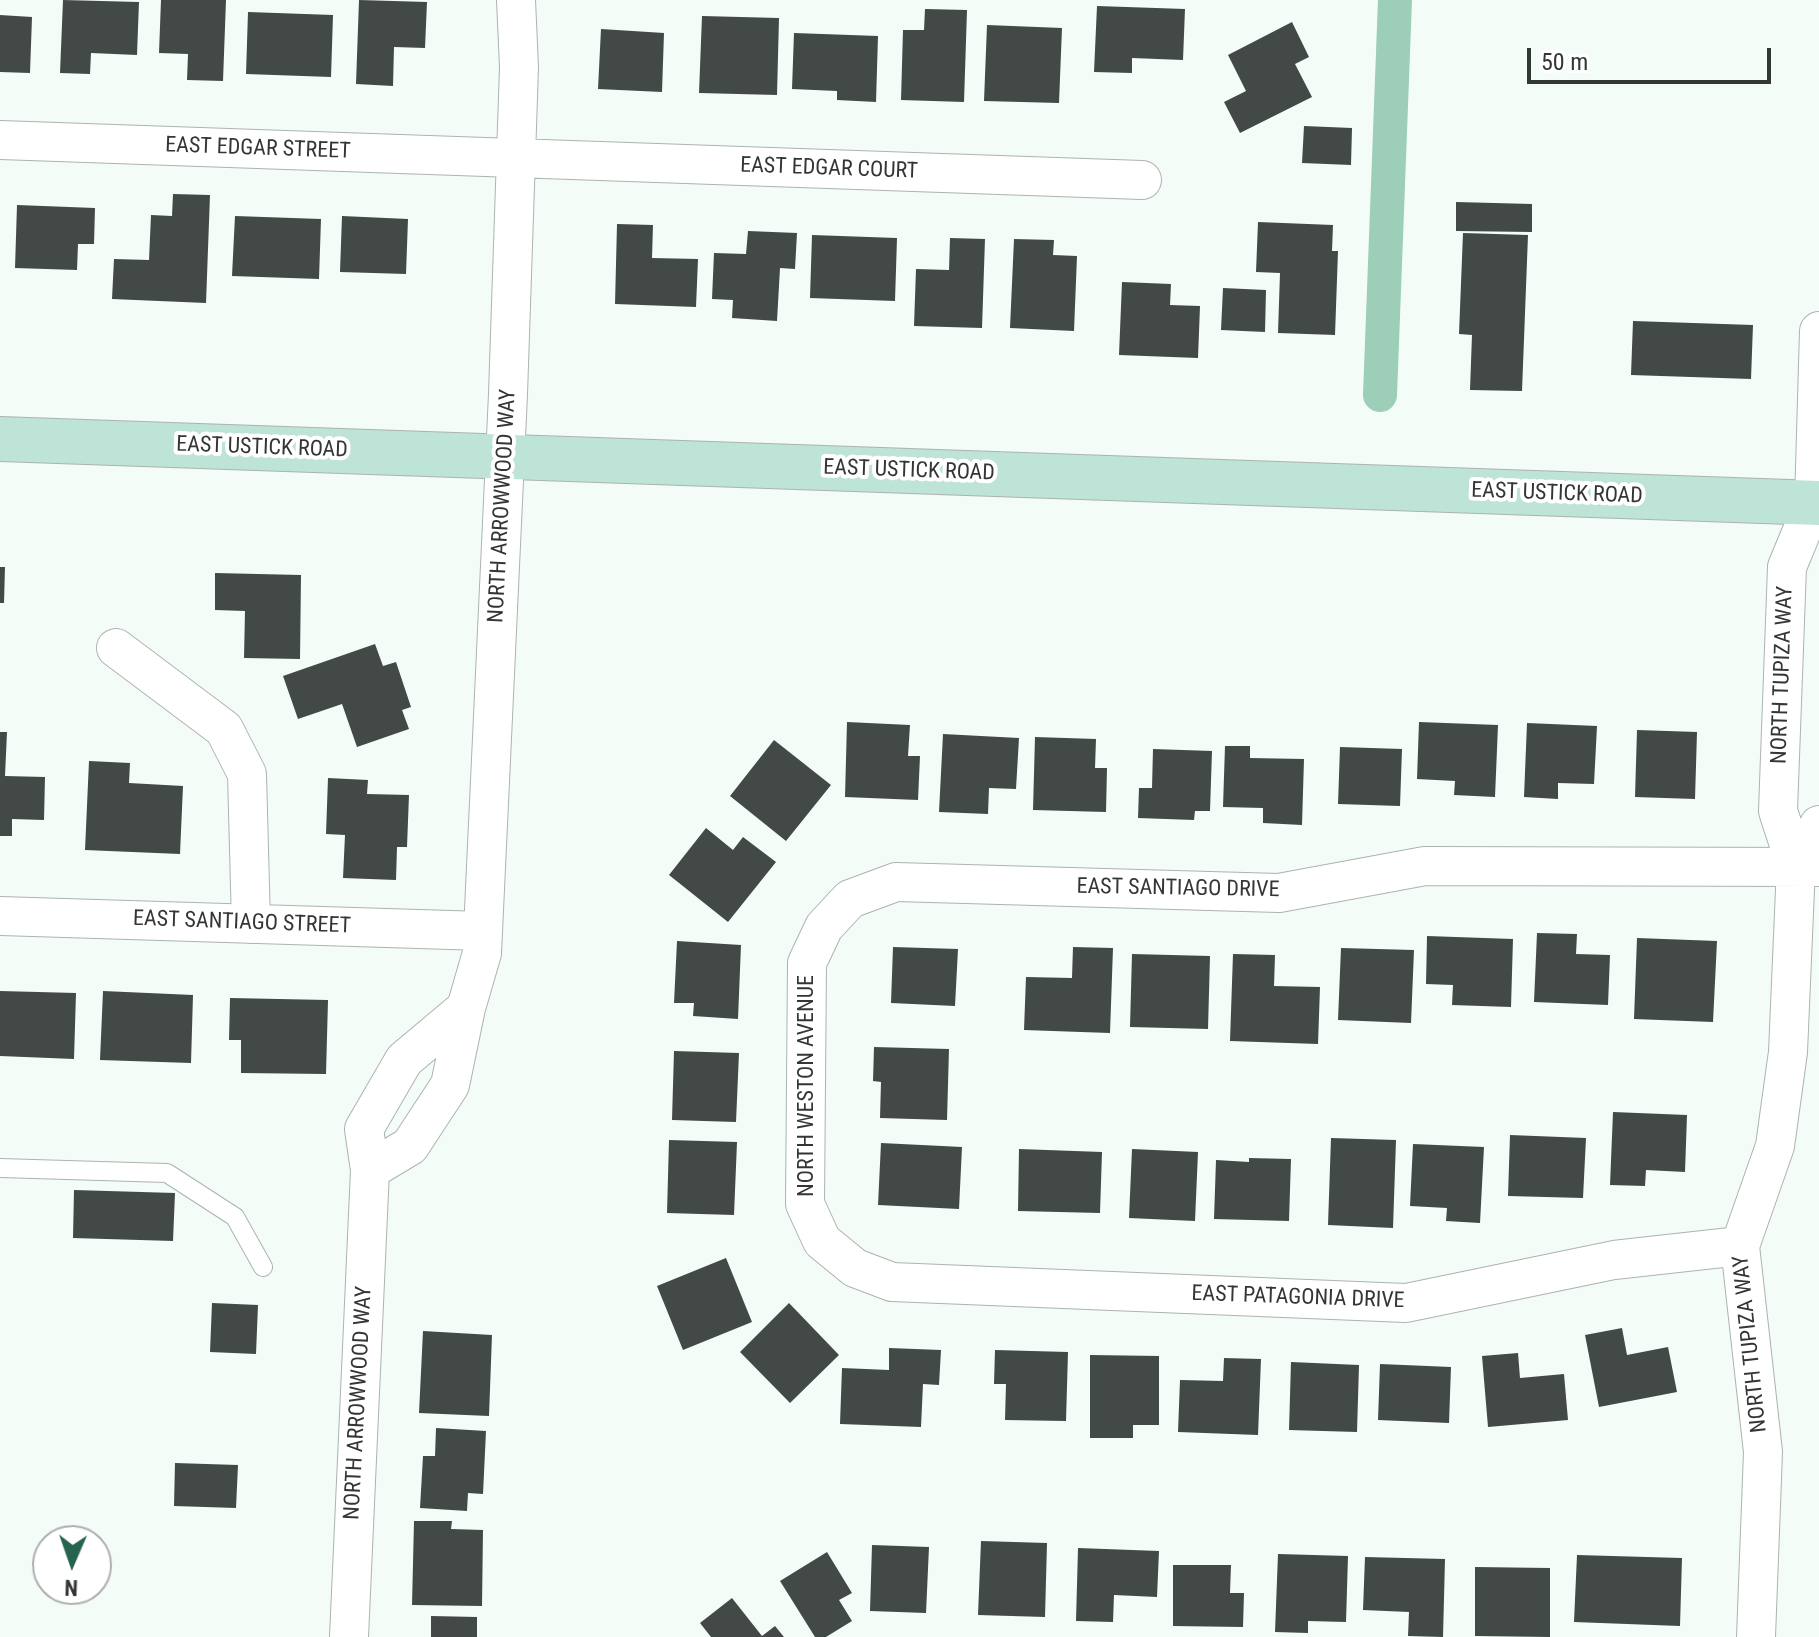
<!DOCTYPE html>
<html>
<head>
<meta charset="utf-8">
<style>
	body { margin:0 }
	#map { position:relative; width:1819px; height:1637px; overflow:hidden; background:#f4fcf8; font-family:"Roboto Condensed",sans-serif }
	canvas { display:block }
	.north { position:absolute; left:32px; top:1525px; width:80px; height:80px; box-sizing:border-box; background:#fff; border:2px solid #adafae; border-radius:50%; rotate:182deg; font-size:22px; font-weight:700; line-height:32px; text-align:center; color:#333635 }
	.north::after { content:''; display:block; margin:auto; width:28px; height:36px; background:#27634d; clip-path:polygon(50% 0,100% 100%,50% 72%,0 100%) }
	.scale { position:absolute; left:1527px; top:48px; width:244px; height:36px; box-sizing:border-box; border:4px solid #333635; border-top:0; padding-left:10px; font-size:24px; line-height:28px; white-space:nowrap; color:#333635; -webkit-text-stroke:6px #fff; paint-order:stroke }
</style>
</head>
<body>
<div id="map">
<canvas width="1819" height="1637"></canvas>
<div class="north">N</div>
<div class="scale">50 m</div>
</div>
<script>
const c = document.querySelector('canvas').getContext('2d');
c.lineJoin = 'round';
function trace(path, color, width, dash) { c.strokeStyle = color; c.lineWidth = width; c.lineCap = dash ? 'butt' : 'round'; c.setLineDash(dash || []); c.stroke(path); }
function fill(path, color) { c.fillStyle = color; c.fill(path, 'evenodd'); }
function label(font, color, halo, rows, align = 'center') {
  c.font = font + ' "Roboto Condensed",sans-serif'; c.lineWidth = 8; c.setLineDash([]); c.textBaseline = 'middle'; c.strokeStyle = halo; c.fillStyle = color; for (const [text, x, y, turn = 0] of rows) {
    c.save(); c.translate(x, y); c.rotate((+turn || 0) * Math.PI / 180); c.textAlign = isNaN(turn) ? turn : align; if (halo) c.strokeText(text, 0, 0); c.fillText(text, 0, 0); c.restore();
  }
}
trace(new Path2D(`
	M 1380,395 L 1395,0`), '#9cceb8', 34);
fill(new Path2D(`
	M 63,0 L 139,2 L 137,55 L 91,53 L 90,74 L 60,73 Z
	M 161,0 L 226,0 L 223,81 L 187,80 L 188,54 L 159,53 Z
	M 359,0 L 427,2 L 425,48 L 394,47 L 393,86 L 356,84 Z
	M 1097,6 L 1185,9 L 1183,60 L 1132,58 L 1132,73 L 1094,72 Z
	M 925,9 L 967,10 L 964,102 L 901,100 L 903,30 L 924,30 Z
	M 248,12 L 333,15 L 331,77 L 246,74 Z
	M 0,15 L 32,17 L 30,73 L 0,72 Z
	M 702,16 L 779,18 L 777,95 L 699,93 Z
	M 1292,22 L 1309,57 L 1295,64 L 1312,97 L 1240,133 L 1224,102 L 1246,91 L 1228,55 Z
	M 987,25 L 1062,28 L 1059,103 L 984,101 Z
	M 601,29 L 664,33 L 662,92 L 598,89 Z
	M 794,33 L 878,36 L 876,102 L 837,100 L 837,91 L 792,89 Z
	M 1304,126 L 1352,128 L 1351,165 L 1302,163 Z
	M 173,194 L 210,195 L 206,303 L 112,299 L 114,259 L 149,260 L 151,215 L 172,216 Z
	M 1456,202 L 1532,204 L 1532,232 L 1456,231 Z
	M 17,205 L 95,208 L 94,244 L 78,244 L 77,270 L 15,268 Z
	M 235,216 L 321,219 L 319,279 L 232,276 Z
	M 342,216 L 408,219 L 406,274 L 340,272 Z
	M 1258,222 L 1333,225 L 1332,251 L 1338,251 L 1335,335 L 1278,333 L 1280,273 L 1256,272 Z
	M 617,224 L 653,225 L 652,258 L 698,259 L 696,307 L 615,304 Z
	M 748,231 L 797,233 L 795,269 L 780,268 L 777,321 L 732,318 L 733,300 L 712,299 L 714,253 L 746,254 Z
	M 1463,233 L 1528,235 L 1522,391 L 1470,390 L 1472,335 L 1459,334 Z
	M 812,235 L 897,238 L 895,301 L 810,298 Z
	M 950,238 L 985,239 L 982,328 L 914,326 L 916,269 L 949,270 Z
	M 1014,239 L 1054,240 L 1053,255 L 1077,256 L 1074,331 L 1010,328 Z
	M 1122,282 L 1171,284 L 1170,305 L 1200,306 L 1198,358 L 1119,355 Z
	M 1223,288 L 1266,290 L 1265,332 L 1221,330 Z
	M 1633,321 L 1753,325 L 1751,379 L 1631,375 Z
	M 0,567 L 5,567 L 4,603 L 0,603 Z
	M 215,573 L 301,575 L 300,659 L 244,658 L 245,611 L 215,610 Z
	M 375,644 L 383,666 L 396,662 L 411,707 L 402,710 L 409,729 L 357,747 L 342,704 L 298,719 L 283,676 Z
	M 847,722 L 910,725 L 908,756 L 920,756 L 918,800 L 845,797 Z
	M 1419,722 L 1498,725 L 1495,797 L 1454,795 L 1455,781 L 1417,779 Z
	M 1527,723 L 1597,726 L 1594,784 L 1558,783 L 1558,799 L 1524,797 Z
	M 1637,730 L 1697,732 L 1695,799 L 1635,797 Z
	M 0,732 L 7,732 L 5,776 L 45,777 L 44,820 L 12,819 L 12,836 L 0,836 Z
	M 943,734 L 1019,738 L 1016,789 L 989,788 L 988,814 L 939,812 Z
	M 1035,737 L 1096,739 L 1095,768 L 1107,768 L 1106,812 L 1033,810 Z
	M 774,740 L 831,785 L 786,841 L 730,796 Z
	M 1225,746 L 1250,746 L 1250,758 L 1304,759 L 1302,825 L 1263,823 L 1263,808 L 1223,807 Z
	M 1340,747 L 1402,749 L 1400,806 L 1338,804 Z
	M 1153,749 L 1212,751 L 1210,811 L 1195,811 L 1194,820 L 1138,818 L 1139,788 L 1152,788 Z
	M 89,761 L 130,763 L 129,783 L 183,786 L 180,854 L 85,850 Z
	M 328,778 L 368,780 L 367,794 L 409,795 L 407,847 L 397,847 L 396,880 L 343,878 L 345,835 L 326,834 Z
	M 706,828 L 733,850 L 743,837 L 776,862 L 728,922 L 669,875 Z
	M 1537,933 L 1577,934 L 1576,954 L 1610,955 L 1608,1005 L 1534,1002 Z
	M 1427,936 L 1513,939 L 1511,1007 L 1452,1005 L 1453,985 L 1426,984 Z
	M 1637,938 L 1717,941 L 1713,1022 L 1634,1019 Z
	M 677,941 L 741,945 L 738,1019 L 693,1016 L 694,1003 L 674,1003 Z
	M 893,947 L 958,949 L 955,1006 L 891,1003 Z
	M 1073,947 L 1113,948 L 1110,1033 L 1024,1030 L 1026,977 L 1072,978 Z
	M 1341,948 L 1414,950 L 1411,1023 L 1338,1020 Z
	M 1132,954 L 1210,956 L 1208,1029 L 1130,1027 Z
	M 1233,954 L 1275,955 L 1274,986 L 1320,987 L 1318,1044 L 1230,1041 Z
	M 0,991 L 76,993 L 74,1059 L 0,1056 Z
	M 103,991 L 193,995 L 191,1063 L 100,1060 Z
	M 230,998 L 328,1000 L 326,1074 L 241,1073 L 241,1040 L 229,1040 Z
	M 874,1047 L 949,1049 L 947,1120 L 880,1118 L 881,1082 L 873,1081 Z
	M 674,1051 L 739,1053 L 736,1122 L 672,1120 Z
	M 1613,1112 L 1687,1115 L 1685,1172 L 1646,1170 L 1645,1186 L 1610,1185 Z
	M 1510,1135 L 1586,1138 L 1583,1198 L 1508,1196 Z
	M 1331,1138 L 1396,1140 L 1393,1228 L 1328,1225 Z
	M 669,1140 L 737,1142 L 734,1215 L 667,1213 Z
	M 881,1143 L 962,1147 L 959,1209 L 878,1205 Z
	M 1413,1144 L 1484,1147 L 1480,1223 L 1446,1221 L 1447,1208 L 1410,1206 Z
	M 1019,1149 L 1102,1152 L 1100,1213 L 1018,1211 Z
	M 1132,1149 L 1198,1152 L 1195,1221 L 1129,1218 Z
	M 1249,1158 L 1291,1159 L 1289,1221 L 1214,1219 L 1216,1160 L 1249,1162 Z
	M 74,1190 L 175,1193 L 173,1241 L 73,1238 Z
	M 726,1258 L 752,1322 L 683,1350 L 657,1286 Z
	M 212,1303 L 258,1305 L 256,1354 L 210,1352 Z
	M 789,1303 L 839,1355 L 790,1403 L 740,1352 Z
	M 1622,1328 L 1627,1355 L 1668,1347 L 1677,1392 L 1599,1407 L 1585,1335 Z
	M 423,1331 L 492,1335 L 489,1416 L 419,1413 Z
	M 889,1348 L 941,1350 L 939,1385 L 923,1384 L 921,1427 L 840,1424 L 842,1368 L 889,1370 Z
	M 995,1350 L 1068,1352 L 1066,1421 L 1005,1420 L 1006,1384 L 994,1384 Z
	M 1518,1353 L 1520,1378 L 1564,1374 L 1568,1420 L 1488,1427 L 1482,1356 Z
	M 1090,1355 L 1159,1356 L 1159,1425 L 1133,1425 L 1133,1438 L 1090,1438 Z
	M 1224,1358 L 1261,1359 L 1258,1435 L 1178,1432 L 1180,1380 L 1223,1381 Z
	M 1291,1362 L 1359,1365 L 1357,1432 L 1289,1430 Z
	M 1380,1364 L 1451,1367 L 1449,1423 L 1378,1420 Z
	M 436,1428 L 486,1431 L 483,1494 L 468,1493 L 467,1511 L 420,1508 L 423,1456 L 435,1456 Z
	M 175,1463 L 238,1465 L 236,1508 L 174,1506 Z
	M 414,1521 L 452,1521 L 451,1529 L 483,1530 L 482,1606 L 412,1605 Z
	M 981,1541 L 1047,1543 L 1045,1617 L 978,1615 Z
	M 872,1545 L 929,1547 L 926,1613 L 870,1611 Z
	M 1078,1548 L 1159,1551 L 1157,1597 L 1114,1595 L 1113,1622 L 1076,1621 Z
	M 827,1552 L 852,1593 L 839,1600 L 852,1621 L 826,1637 L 815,1637 L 780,1581 Z
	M 1278,1554 L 1348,1556 L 1346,1622 L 1308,1621 L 1308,1633 L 1275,1632 Z
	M 1577,1555 L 1682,1558 L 1680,1626 L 1574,1622 Z
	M 1365,1557 L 1445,1559 L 1443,1637 L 1408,1636 L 1409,1612 L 1363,1610 Z
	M 1173,1565 L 1231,1565 L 1230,1593 L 1244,1593 L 1243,1627 L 1173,1626 Z
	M 1475,1567 L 1550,1568 L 1550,1637 L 1475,1636 Z
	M 732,1598 L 762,1636 L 775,1626 L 784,1637 L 711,1637 L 700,1623 Z
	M 431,1616 L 477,1617 L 477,1637 L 431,1637 Z`), '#424946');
const service = new Path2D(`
	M 0,1168 L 167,1173 L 235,1217 L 263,1267`);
const minor = new Path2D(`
	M 0,140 L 1142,180
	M 1819,331 L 1814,502 L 1819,517
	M 1814,502 L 1787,567 L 1778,811 L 1796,866 L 1819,825
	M 116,648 L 224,729 L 247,774 L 251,924
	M 0,916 L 483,931
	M 466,1008 L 482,953 L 508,394 L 519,67 L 516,0
	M 1740,1246 L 1614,1260 L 1406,1303 L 892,1282 L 855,1268 L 822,1241 L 805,1204 L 807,963 L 824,927 L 850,899 L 896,882 L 1279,893 L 1425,866 L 1819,867
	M 349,1637 L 370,1170 L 364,1129 L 404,1060 L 466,1008 L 450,1085 L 410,1146 L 370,1170
	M 1756,1637 L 1763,1452 L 1740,1246 L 1775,1146 L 1788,1052 L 1796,866`);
const secondary = new Path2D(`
	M 0,439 L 1819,503`);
trace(service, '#acb3b0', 20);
trace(minor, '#acb3b0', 40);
trace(secondary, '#acb3b0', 46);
trace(service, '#fff', 18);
trace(minor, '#fff', 38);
trace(secondary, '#bee3d7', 44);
label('22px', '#333635', '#fff', [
	["EAST EDGAR STREET",258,149,2],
	["EAST EDGAR COURT",829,169,2],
	["EAST USTICK ROAD",262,448,2],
	["EAST USTICK ROAD",909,471,2],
	["EAST USTICK ROAD",1557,494,2],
	["NORTH ARROWWOOD WAY",503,506,-87],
	["NORTH TUPIZA WAY",1783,675,-88],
	["EAST SANTIAGO DRIVE",1178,889,1],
	["EAST SANTIAGO STREET",242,923,2],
	["NORTH WESTON AVENUE",807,1086,-90],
	["EAST PATAGONIA DRIVE",1298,1298,2],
	["NORTH TUPIZA WAY",1751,1344,-96],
	["NORTH ARROWWOOD WAY",359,1403,-87]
]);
</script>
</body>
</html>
